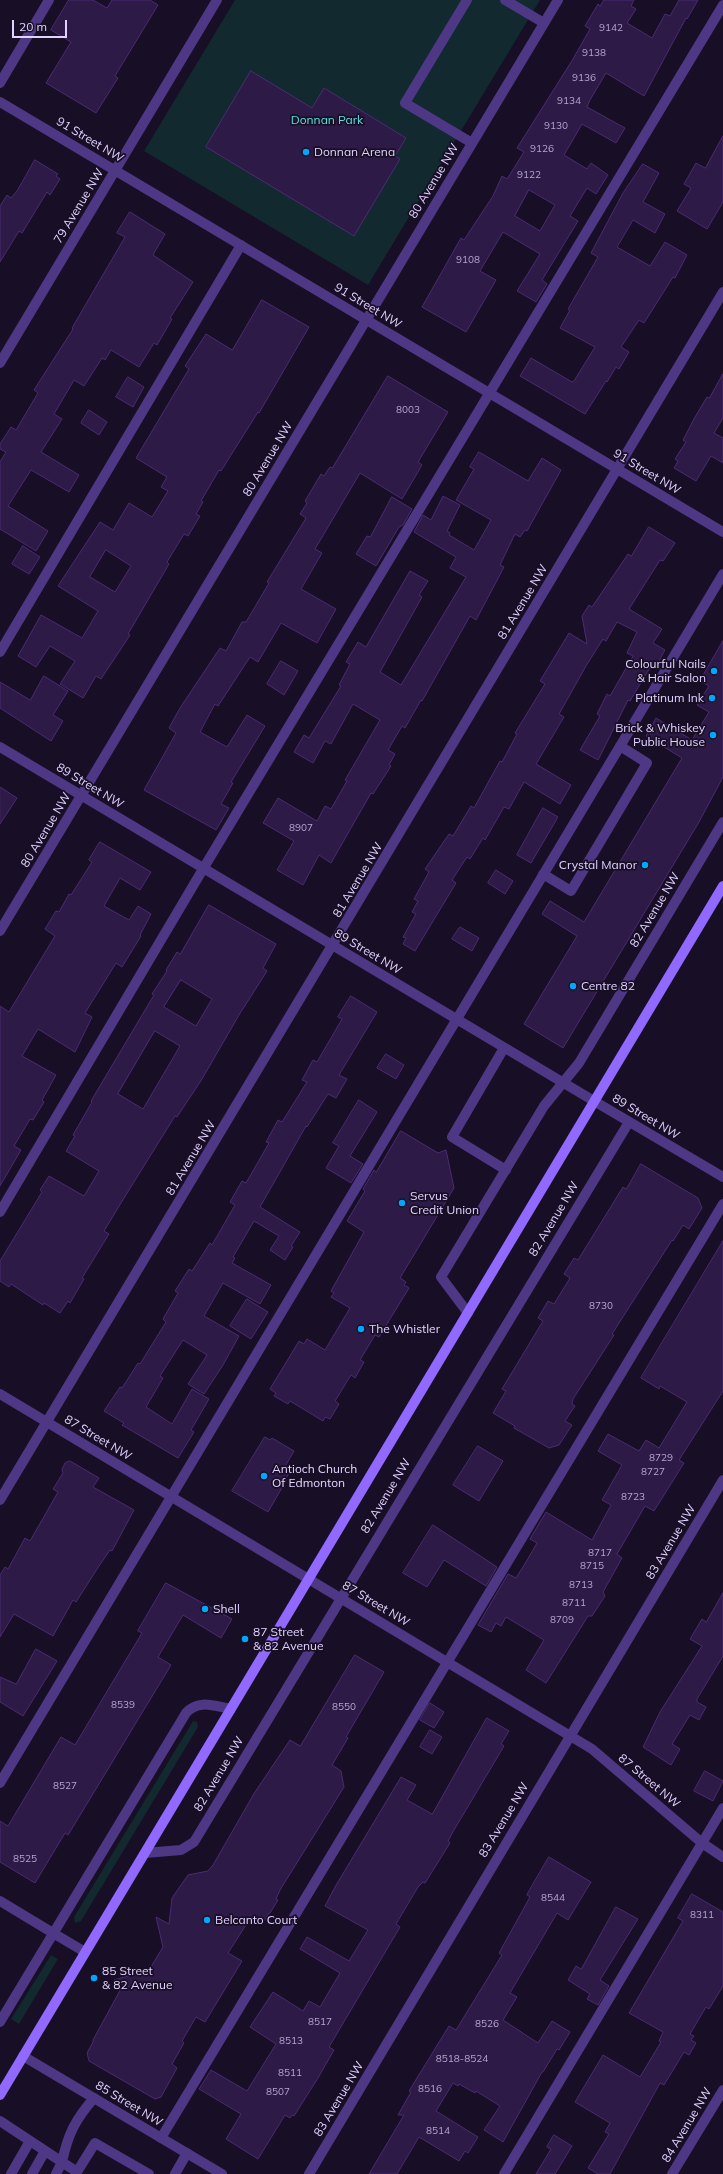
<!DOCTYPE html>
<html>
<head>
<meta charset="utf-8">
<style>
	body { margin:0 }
	#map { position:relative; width:723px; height:2174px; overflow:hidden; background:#180e25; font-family:Mulish,sans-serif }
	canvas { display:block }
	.scale { position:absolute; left:12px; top:20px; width:55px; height:18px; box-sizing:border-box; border:2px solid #e2d2ff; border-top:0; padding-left:5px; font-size:12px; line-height:14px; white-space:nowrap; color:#e2d2ff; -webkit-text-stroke:3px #180e25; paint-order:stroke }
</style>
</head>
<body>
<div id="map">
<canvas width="723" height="2174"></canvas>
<div class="scale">20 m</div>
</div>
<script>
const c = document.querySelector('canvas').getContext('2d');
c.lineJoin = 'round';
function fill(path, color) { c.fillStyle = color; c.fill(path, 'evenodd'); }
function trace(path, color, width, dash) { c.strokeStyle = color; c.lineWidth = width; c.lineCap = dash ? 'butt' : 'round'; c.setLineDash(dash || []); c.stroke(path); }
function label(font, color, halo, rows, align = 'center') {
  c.font = font + ' Mulish,sans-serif'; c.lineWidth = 3.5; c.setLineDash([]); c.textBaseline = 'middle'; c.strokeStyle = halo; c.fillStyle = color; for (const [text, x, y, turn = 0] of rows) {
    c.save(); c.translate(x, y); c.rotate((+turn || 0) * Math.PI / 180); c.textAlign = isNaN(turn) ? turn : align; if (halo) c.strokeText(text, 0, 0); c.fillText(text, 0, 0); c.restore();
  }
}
fill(new Path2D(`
	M 235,0 L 540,0 L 368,285 L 144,151 Z
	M 193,1721 L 197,1722 L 198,1727 L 81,1921 L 75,1923 L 74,1917 Z
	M 51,1955 L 58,1959 L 19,2024 L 11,2019 Z`), '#11292f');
const building = new Path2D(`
	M 69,0 L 93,0 L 107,8 L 112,0 L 150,0 L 158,5 L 115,76 L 118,78 L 96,113 L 46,83 L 71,42 L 51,30 Z
	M 604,0 L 634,0 L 631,6 L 636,9 L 627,23 L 652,38 L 665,14 L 670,16 L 679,0 L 698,0 L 687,19 L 686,18 L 644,96 L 606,73 L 590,100 L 587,107 L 625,128 L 616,143 L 582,124 L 564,155 L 587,169 L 591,163 L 608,175 L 596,194 L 587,188 L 570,216 L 578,221 L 542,280 L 547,284 L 536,302 L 517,291 L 540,254 L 503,232 L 480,271 L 496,280 L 466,332 L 422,307 L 461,238 L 464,240 L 493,196 L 502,176 L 507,179 L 524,152 L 517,148 L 573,59 L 590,29 L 585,26 L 598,4 L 600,6 ZM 529,190 L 555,205 L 540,231 L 515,216 Z
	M 251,71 L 312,108 L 324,88 L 406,138 L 395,156 L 400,159 L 354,236 L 206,147 Z
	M 723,136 L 723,202 L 707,229 L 677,211 L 691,188 L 684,184 L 696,163 L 705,168 Z
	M 35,160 L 58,174 L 56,176 L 60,179 L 50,195 L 47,192 L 22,233 L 19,231 L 0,262 L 0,206 L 7,195 L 11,198 L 17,191 Z
	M 643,164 L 659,173 L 643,202 L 665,214 L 655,233 L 633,220 L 617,247 L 650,266 L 665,242 L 687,255 L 675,278 L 673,277 L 644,323 L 639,320 L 621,347 L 629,352 L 619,369 L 616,367 L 607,382 L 606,381 L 585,414 L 520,376 L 531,358 L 572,382 L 574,381 L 595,347 L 560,328 L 570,310 L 568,309 L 598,257 L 591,253 L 623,193 Z
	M 130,212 L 165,234 L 153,255 L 193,282 L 170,318 L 172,319 L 157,345 L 154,343 L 139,367 L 111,350 L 105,360 L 102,358 L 84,386 L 74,380 L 54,414 L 62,419 L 41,452 L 79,475 L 69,492 L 31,470 L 8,506 L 48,531 L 36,551 L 0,529 L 0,462 L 6,452 L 0,449 L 0,444 L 11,427 L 16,430 L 38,393 L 34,390 L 73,329 L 72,328 L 125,237 L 117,233 Z
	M 262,300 L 309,327 L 259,413 L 258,412 L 221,471 L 219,470 L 201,501 L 203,502 L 196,514 L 200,516 L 188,536 L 184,534 L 167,562 L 169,564 L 128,634 L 130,635 L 101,679 L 96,676 L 83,698 L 60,684 L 75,661 L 50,646 L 36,667 L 18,656 L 41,615 L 82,638 L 98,611 L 58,586 L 100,522 L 113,530 L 129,503 L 152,517 L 168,491 L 161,487 L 167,477 L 136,458 L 189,369 L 185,366 L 206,334 L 232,350 ZM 106,550 L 131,566 L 115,592 L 90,577 Z
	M 723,374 L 723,418 L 714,433 L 723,438 L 723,463 L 711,456 L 696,481 L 674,468 L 678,461 L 675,459 L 686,442 L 683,440 L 695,417 L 707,397 L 709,398 Z
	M 388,376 L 448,412 L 418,462 L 422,465 L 402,499 L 360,473 L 315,549 L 322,553 L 301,589 L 336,609 L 317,643 L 281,623 L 258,662 L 250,657 L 218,706 L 215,704 L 200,732 L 227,747 L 247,715 L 265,726 L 231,782 L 233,783 L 221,804 L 229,808 L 216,830 L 144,790 L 176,733 L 169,728 L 180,708 L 220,648 L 226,651 L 242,622 L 246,622 L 269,583 L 267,582 L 306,518 L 300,514 L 307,503 L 305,501 L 321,474 L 324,476 L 330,467 L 332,468 Z
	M 128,377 L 144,387 L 133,407 L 116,397 Z
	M 89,410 L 107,422 L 99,435 L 81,423 Z
	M 479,452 L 528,481 L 542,458 L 561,470 L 527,531 L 525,530 L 520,537 L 515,534 L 500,565 L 504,567 L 476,620 L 470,616 L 422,701 L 421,700 L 405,728 L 402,726 L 388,750 L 395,754 L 389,765 L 391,766 L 373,794 L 371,793 L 331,863 L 319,855 L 303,885 L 277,870 L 294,841 L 263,823 L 278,798 L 317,821 L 325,806 L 331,809 L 347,781 L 345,780 L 380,720 L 353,704 L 331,744 L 325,741 L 313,763 L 294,752 L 304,735 L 309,738 L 341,686 L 339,685 L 350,664 L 346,662 L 358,642 L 366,647 L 410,571 L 428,581 L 419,595 L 422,597 L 380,672 L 401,685 L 466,577 L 450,568 L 456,557 L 414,532 L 423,515 L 431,520 L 443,496 L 460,505 L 447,531 L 450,533 L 449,535 L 474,550 L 491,520 L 456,500 L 474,469 L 470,467 Z
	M 392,497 L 412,509 L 403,525 L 399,527 L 376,566 L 356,554 L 367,536 L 370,537 Z
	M 649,527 L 675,543 L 663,561 L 660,560 L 629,609 L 662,629 L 653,643 L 665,650 L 655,668 L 651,666 L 630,701 L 628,700 L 598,760 L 580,750 L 600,716 L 597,714 L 607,694 L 610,696 L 633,656 L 627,653 L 637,632 L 617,622 L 606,641 L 603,639 L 586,666 L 559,714 L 564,717 L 536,764 L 571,785 L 560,804 L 524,782 L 509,809 L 504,807 L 485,840 L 483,838 L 470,859 L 467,857 L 452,880 L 456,883 L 415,951 L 403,944 L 406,938 L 403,937 L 416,914 L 412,912 L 418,901 L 414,899 L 429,872 L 425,869 L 449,834 L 453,836 L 471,806 L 474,808 L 500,761 L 502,762 L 517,734 L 515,733 L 545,684 L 540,681 L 569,633 L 587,644 L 582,616 L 589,605 L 592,607 L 628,554 L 631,556 Z
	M 23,546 L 40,557 L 29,574 L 12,564 Z
	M 723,641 L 723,777 L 699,822 L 563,1048 L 524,1024 L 577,936 L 542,914 L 550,901 L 584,922 L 682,758 L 646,736 L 656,718 L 692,740 L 709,712 L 697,705 L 709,686 L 700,681 Z
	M 281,661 L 298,671 L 284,695 L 267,684 Z
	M 44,676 L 68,691 L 53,715 L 63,721 L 51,741 L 0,708 L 0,682 L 30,700 Z
	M 0,787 L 17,798 L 0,824 Z
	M 543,808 L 558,817 L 531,863 L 517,855 Z
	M 100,842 L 151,872 L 140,890 L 120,878 L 104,906 L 129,920 L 138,906 L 151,914 L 140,935 L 141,936 L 122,967 L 116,963 L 85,1013 L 92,1017 L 75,1052 L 38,1029 L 22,1056 L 56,1075 L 42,1100 L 44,1102 L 33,1120 L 30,1119 L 14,1146 L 21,1150 L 0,1186 L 0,1006 L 9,1012 L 55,936 L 45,929 L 56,911 L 59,912 L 69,894 L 71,895 L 92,862 L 89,860 Z
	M 496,870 L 513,881 L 505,894 L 488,883 Z
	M 209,905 L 276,944 L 263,968 L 267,971 L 239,1015 L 202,1079 L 177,1117 L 175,1116 L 124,1198 L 104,1231 L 109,1234 L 82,1278 L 84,1279 L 70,1303 L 68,1301 L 60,1313 L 44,1303 L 43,1305 L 11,1284 L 9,1287 L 0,1281 L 0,1261 L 42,1192 L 40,1190 L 49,1176 L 84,1196 L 99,1171 L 66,1151 L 75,1136 L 73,1135 L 92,1102 L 91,1101 L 154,995 L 152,994 L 167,971 L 166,970 L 177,952 L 180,954 ZM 181,980 L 212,999 L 196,1026 L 164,1007 ZM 155,1031 L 180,1046 L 143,1109 L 118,1094 Z
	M 460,927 L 479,938 L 472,951 L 452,939 Z
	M 351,996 L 377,1012 L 339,1075 L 347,1079 L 336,1098 L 328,1094 L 307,1127 L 306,1126 L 260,1207 L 300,1232 L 291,1246 L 293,1247 L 285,1260 L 270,1250 L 279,1236 L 254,1221 L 233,1257 L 235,1258 L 232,1263 L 271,1285 L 260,1304 L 223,1283 L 204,1316 L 239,1336 L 223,1365 L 204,1394 L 188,1384 L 207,1355 L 183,1340 L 160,1376 L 163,1378 L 146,1407 L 172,1424 L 192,1389 L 209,1399 L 191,1430 L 194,1432 L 178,1458 L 122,1425 L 124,1423 L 104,1411 L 120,1387 L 122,1388 L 138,1363 L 140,1364 L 166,1322 L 163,1319 L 178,1293 L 175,1291 L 189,1269 L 192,1271 L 210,1243 L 212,1245 L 235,1205 L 230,1202 L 242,1181 L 246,1183 L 269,1143 L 266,1142 L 278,1120 L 282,1122 L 307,1082 L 302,1080 L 313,1060 L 317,1062 L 342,1019 L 338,1017 Z
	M 386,1054 L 404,1065 L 396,1079 L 377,1068 Z
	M 359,1100 L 377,1112 L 350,1156 L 363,1164 L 351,1183 L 326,1168 L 339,1146 L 333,1143 Z
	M 401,1131 L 438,1153 L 446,1150 L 454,1188 L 400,1278 L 406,1282 L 404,1285 L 409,1288 L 379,1337 L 375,1335 L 360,1360 L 364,1362 L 355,1378 L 351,1375 L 335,1401 L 339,1404 L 330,1419 L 325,1417 L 323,1421 L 290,1401 L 288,1404 L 274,1396 L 276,1393 L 270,1389 L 299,1341 L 304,1344 L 307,1339 L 325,1350 L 350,1308 L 331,1297 L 334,1293 L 331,1291 L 364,1232 L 347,1221 L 365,1191 L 363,1189 L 374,1170 L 376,1172 Z
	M 641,1164 L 698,1198 L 702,1208 L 689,1229 L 683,1225 L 673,1241 L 672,1240 L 612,1334 L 614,1335 L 573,1399 L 572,1404 L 575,1406 L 565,1421 L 572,1425 L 559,1445 L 549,1448 L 514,1428 L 515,1426 L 493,1413 L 506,1391 L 502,1389 L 543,1321 L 538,1318 L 548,1301 L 554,1304 L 570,1278 L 564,1274 L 574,1258 L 578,1260 L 623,1187 L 626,1189 Z
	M 723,1241 L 723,1391 L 679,1460 L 684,1463 L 654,1511 L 645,1506 L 617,1554 L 622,1558 L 603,1592 L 605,1596 L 592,1616 L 588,1616 L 546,1683 L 526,1670 L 544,1640 L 506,1617 L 501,1626 L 496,1623 L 491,1632 L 478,1625 L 508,1574 L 516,1578 L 526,1562 L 537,1543 L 530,1539 L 546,1512 L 592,1540 L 611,1505 L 602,1500 L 622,1465 L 598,1451 L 608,1434 L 639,1451 L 646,1440 L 659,1448 L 687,1402 L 660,1386 L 659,1389 L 641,1378 Z
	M 247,1299 L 268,1312 L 251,1339 L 230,1326 Z
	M 265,1437 L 270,1440 L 272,1438 L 294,1451 L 283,1470 L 289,1473 L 286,1478 L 287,1479 L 268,1512 L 232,1491 Z
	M 478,1446 L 503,1461 L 479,1501 L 453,1485 Z
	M 70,1461 L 99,1478 L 93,1487 L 134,1510 L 112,1551 L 110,1550 L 99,1566 L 76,1602 L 73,1600 L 53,1636 L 14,1614 L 0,1637 L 0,1575 L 5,1567 L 8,1569 L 25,1538 L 30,1541 L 58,1492 L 53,1489 L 63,1473 L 62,1469 L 65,1463 Z
	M 433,1525 L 497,1567 L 486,1586 L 444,1560 L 427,1587 L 403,1573 Z
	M 166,1583 L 232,1619 L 221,1638 L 183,1615 L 158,1657 L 171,1665 L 68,1835 L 65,1833 L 35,1883 L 0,1862 L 0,1821 L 8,1826 L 61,1737 L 75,1745 L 142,1633 L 138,1631 Z
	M 723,1593 L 723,1656 L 697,1699 L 697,1702 L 706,1707 L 699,1720 L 690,1715 L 672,1744 L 680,1749 L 671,1765 L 643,1747 L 660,1712 L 702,1646 L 690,1639 L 702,1619 L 706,1622 Z
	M 36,1649 L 57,1661 L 23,1716 L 0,1702 L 0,1677 L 16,1684 Z
	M 355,1655 L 384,1672 L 346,1737 L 348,1738 L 332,1765 L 341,1771 L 344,1787 L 280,1890 L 276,1899 L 278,1900 L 270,1913 L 269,1913 L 262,1924 L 251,1917 L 228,1953 L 242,1961 L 205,2022 L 196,2017 L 182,2041 L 184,2043 L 172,2064 L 177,2068 L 161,2097 L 155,2099 L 89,2061 L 87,2053 L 93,2042 L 93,2040 L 123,1985 L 114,1980 L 149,1970 L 163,1947 L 156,1917 L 169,1924 L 172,1898 L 188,1875 L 208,1871 L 213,1865 L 255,1792 L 290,1740 L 300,1746 Z
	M 430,1703 L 444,1712 L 434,1728 L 420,1720 Z
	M 487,1718 L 509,1731 L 501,1744 L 504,1746 L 454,1830 L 448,1841 L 450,1843 L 425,1883 L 423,1882 L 418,1887 L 396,1924 L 400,1927 L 329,2047 L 334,2050 L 318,2078 L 294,2116 L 292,2115 L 290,2118 L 285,2115 L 258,2159 L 226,2139 L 241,2114 L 199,2089 L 211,2070 L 247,2091 L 276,2044 L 250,2027 L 273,1992 L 303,2011 L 309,2001 L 320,2007 L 340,1973 L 300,1949 L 307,1937 L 349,1961 L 368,1930 L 325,1906 L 335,1887 L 401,1777 L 416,1785 L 407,1800 L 432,1814 Z
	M 430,1730 L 442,1737 L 432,1754 L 420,1747 Z
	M 705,1771 L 723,1781 L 713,1801 L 694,1791 Z
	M 549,1857 L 591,1882 L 568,1920 L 557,1913 L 510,1993 L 517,1997 L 503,2020 L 538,2043 L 552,2021 L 570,2032 L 559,2050 L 557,2049 L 543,2072 L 542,2072 L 503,2142 L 484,2130 L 500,2106 L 476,2091 L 475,2093 L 459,2084 L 458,2086 L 453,2083 L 436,2111 L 478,2137 L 468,2153 L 465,2151 L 459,2161 L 419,2137 L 397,2174 L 369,2174 L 404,2115 L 398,2115 L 411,2092 L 409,2091 L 449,2026 L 456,2030 L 502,1955 L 499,1953 L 530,1897 L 527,1895 Z
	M 692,1894 L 723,1912 L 723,1986 L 709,2009 L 706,2007 L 690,2034 L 694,2036 L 691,2040 L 696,2043 L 689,2055 L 684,2052 L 664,2085 L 660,2083 L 610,2174 L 598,2174 L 588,2168 L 609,2134 L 605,2132 L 610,2123 L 575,2102 L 603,2055 L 640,2077 L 661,2042 L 659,2041 L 663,2032 L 629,2013 L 683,1921 L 678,1918 Z
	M 616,1907 L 638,1919 L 600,1980 L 609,1986 L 598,2005 L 587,1999 L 590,1994 L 568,1980 L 576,1966 L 581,1969 Z
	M 554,2135 L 572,2146 L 555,2174 L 536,2174 L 551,2149 L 547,2147 Z`);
fill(building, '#2e1a46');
trace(building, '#4b2b73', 1);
trace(new Path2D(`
	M 467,0 L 405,103 L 472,143
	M 505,0 L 544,23
	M 0,83 L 49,0
	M 0,652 L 241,245
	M 543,874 L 571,891 L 647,763 L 620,746
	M 504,1048 L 452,1137 L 506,1170
	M 0,1212 L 203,869 L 723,5
	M 0,1783 L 723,574
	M 0,1901 L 53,1933
	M 0,2121 L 62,2162 L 56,2174
	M 161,2138 L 723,1204
	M 77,2172 L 95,2143 L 149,2174
	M 11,2174 L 30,2141
	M 32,2174 L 45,2151
	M 76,2174 L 77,2172 L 62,2162 C 68,2134 75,2120 94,2098
	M 175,2174 L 187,2153
	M 504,2174 L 723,1808`), '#4e3885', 10);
trace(new Path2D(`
	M 0,102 L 723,532
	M 0,363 L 217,0
	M 0,931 L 558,0
	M 594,1101 L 723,1177
	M 468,1313 L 441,1277 L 544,1106 L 579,1063 L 723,822
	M 0,1394 L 592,1749 L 702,1843 L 723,1857
	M 0,1500 L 723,292
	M 145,1853 L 181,1850 L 194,1842 L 629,1122
	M 53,1933 L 85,1952
	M 0,2022 L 186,1713 C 198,1699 214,1706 231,1709
	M 309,2174 L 723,1480
	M 672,2174 L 723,2090`), '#4e3885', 10);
trace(new Path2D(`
	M 0,747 L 594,1101
	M 23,2056 L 222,2174`), '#4e3885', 10);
trace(new Path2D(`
	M 0,2095 L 723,886`), '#9169ff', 10);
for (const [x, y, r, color] of [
	[306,152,4,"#00a7fd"],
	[714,671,4,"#00a7fd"],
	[712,698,4,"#00a7fd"],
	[713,735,4,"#00a7fd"],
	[645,865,4,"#00a7fd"],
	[573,986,4,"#00a7fd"],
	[402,1203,4,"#00a7fd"],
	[361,1329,4,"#00a7fd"],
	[264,1476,4,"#00a7fd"],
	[205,1609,4,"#00a7fd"],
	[245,1639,4,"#00a7fd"],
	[207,1920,4,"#00a7fd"],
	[94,1978,4,"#00a7fd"]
]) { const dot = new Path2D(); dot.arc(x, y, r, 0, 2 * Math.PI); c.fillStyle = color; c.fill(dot); trace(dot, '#180e25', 1.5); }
label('10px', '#b5a4d1', null, [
	["9142",611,28],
	["9138",594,53],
	["9136",584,78],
	["9134",569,101],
	["9130",556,126],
	["9126",542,149],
	["9122",529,175],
	["9108",468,260],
	["8003",408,410],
	["8907",301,828],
	["8730",601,1306],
	["8729",661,1458],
	["8727",653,1472],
	["8723",633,1497],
	["8717",600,1553],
	["8715",592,1566],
	["8713",581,1585],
	["8711",574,1603],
	["8709",562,1620],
	["8539",123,1705],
	["8550",344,1707],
	["8527",65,1786],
	["8525",25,1859],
	["8544",553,1898],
	["8311",702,1915],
	["8517",320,2022],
	["8526",487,2024],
	["8513",291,2041],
	["8518-8524",462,2059],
	["8511",290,2073],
	["8516",430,2089],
	["8507",278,2092],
	["8514",438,2131]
]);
label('12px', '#5be2e1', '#180e25', [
	["Donnan Park",327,120]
]);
label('12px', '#e2d2ff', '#180e25', [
	["91 Street NW",90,140,31],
	["80 Avenue NW",434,181,-59],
	["79 Avenue NW",79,206,-59],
	["91 Street NW",368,306,31],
	["80 Avenue NW",268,459,-59],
	["91 Street NW",647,472,31],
	["81 Avenue NW",523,602,-59],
	["89 Street NW",90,786,31],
	["80 Avenue NW",46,830,-59],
	["81 Avenue NW",358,880,-59],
	["82 Avenue NW",655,910,-59],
	["89 Street NW",368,952,31],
	["89 Street NW",646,1117,31],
	["81 Avenue NW",191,1158,-59],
	["82 Avenue NW",554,1219,-59],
	["87 Street NW",98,1438,31],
	["82 Avenue NW",386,1496,-59],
	["83 Avenue NW",671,1542,-59],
	["87 Street NW",376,1604,31],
	["82 Avenue NW",219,1774,-59],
	["87 Street NW",649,1781,40],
	["83 Avenue NW",504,1820,-59],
	["83 Avenue NW",339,2099,-59],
	["85 Street NW",129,2104,31],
	["84 Avenue NW",687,2125,-59]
]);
label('12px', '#e2d2ff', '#180e25', [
	["Donnan Arena",314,152],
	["Colourful Nails",706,664,"right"],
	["& Hair Salon",706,678,"right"],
	["Platinum Ink",704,698,"right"],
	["Brick & Whiskey",705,728,"right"],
	["Public House",705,742,"right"],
	["Crystal Manor",637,865,"right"],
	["Centre 82",581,986],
	["Servus",410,1196],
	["Credit Union",410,1210],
	["The Whistler",369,1329],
	["Antioch Church",272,1469],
	["Of Edmonton",272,1483],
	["Shell",213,1609],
	["87 Street",253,1632],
	["& 82 Avenue",253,1646],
	["Belcanto Court",215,1920],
	["85 Street",102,1971],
	["& 82 Avenue",102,1985]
], 'left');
</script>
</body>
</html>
